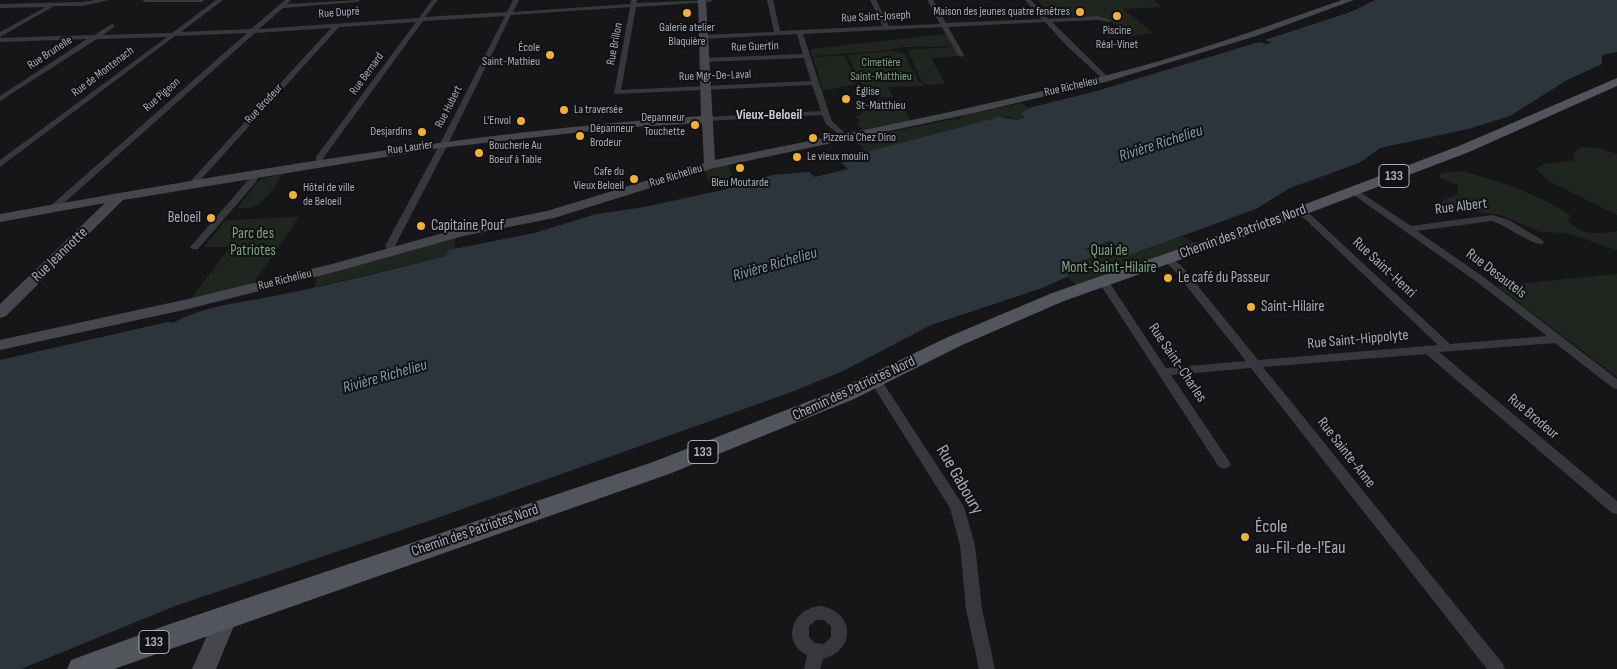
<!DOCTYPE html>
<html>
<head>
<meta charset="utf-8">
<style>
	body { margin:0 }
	canvas { display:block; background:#161618 }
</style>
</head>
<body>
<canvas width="1617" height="669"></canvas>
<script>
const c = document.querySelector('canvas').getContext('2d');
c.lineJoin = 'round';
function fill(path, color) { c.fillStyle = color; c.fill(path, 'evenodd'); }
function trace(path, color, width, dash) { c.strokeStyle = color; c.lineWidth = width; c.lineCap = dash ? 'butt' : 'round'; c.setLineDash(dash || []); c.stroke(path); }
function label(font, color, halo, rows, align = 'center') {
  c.font = font + ' "Sofia Sans Condensed",sans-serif'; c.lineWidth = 4; c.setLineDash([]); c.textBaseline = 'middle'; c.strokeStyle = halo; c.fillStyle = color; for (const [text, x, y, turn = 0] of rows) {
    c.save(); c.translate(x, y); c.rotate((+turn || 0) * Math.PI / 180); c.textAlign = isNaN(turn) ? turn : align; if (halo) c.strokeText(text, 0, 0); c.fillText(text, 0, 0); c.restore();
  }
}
fill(new Path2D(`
	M 1037,0 L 1153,0 L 1162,7 L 1123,9 L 1153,33 L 1131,36 L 1110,21 L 1112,20 L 1102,16 L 1054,17 Z
	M 946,34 L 953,46 L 902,47 L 890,50 L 812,56 L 810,49 Z
	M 954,47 L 959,56 L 931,58 L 945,84 L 928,85 L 923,83 L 908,52 L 913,49 Z
	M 892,51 L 905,54 L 918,80 L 925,86 L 888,87 L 893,97 L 877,97 L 873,87 L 861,84 L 848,55 Z
	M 845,55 L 857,84 L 823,91 L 813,57 Z
	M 867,99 L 900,100 L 910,121 L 861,130 L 862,127 L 859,127 L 857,123 L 860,120 L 855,117 L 862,114 L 861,111 L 887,109 L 872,109 Z
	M 1021,103 L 1029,108 L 1026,118 L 1017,120 L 1008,117 L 984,121 L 866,152 L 853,139 L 865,137 L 875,139 L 876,135 L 954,119 L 957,120 L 966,115 Z
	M 1583,147 L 1599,148 L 1617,154 L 1617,215 L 1549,181 L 1536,169 L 1545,164 L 1575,160 L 1573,153 Z
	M 728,165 L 735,181 L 711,186 L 704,170 Z
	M 1460,171 C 1495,179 1540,195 1570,215 L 1568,220 C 1579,236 1600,234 1617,231 L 1617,250 L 1567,233 L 1540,232 L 1500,215 L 1457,209 L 1441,204 L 1443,200 L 1458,194 L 1458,185 L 1440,178 L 1441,173 Z
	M 283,174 C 273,188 259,215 238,207 L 260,179 Z
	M 299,217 L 253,284 L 191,299 L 230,247 L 204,247 L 224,222 L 231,220 Z
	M 1181,236 L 1200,245 L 1078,286 L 1067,277 L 1081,261 L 1093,256 L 1086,249 L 1110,241 L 1129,255 Z
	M 456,237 L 454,249 L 449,250 L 446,256 L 315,287 L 317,276 Z
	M 1617,274 L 1617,377 L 1497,286 Z`), '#1e261f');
fill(new Path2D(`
	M 1375,0 L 1617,0 L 1617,52 L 1602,55 L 1602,64 L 1567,80 L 1510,116 L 1468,129 L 1380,148 L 1359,163 L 1290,188 L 1256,209 L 1129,255 L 1110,241 L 1086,249 L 1094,256 L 1081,261 L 1067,277 L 1042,288 L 931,325 L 843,371 L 789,393 L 440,517 L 175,606 L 21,669 L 0,669 L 0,360 L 168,322 L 173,323 C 201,306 247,302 279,295 C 335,284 390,270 446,256 L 449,250 L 534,233 L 597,214 L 644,207 L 723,190 L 772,175 L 809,172 L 815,177 L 848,169 L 841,162 L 866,152 L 999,117 L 1017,120 L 1025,118 L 1021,113 L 1029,108 L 1093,92 L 1259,42 L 1266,44 L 1272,43 L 1265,40 L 1353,11 Z`), '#2c353c');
fill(new Path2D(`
	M 95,0 L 109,0 L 82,6 L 54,6 L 0,37 L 0,32 L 46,7 L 0,8 L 0,4 L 82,2 Z
	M 142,0 L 205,0 L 202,2 L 145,2 Z
	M 216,0 L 223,0 L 181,32 L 251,29 L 285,0 L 291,0 L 287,4 L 360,0 L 357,2 L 283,8 L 259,29 L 419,18 L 432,0 L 438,0 L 425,17 L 507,12 L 513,0 L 519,0 L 513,12 L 630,4 L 631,0 L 637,0 L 636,3 L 713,0 L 710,2 L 636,7 L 621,90 L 811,81 L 804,58 L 704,62 L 701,60 L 704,58 L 803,54 L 797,34 L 703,39 L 700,37 L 703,35 L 774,32 L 767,0 L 773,0 L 780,31 L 883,26 L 870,0 L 876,0 L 889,26 L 940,24 L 927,0 L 933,0 L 946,23 L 1042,19 L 1025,0 L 1031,0 L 1048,19 L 1098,16 L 1112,20 L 1109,22 L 1098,20 L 1052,22 L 1108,77 L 1108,81 L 1105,81 L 1067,46 L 1045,22 L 948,27 L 964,55 L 961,57 L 958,55 L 942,27 L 803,34 L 829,113 L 832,121 L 850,138 L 846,140 L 826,124 L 822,115 L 706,121 L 702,119 L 706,117 L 821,111 L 812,85 L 614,94 L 630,7 L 511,15 L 448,144 L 395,246 L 397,251 L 392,254 L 389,253 L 385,246 L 440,144 L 505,16 L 423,21 L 324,157 L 322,165 L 316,165 L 316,157 L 416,22 L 339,27 L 194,187 L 188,187 L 187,185 L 331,28 L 255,33 L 56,210 L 53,211 L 48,208 L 247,33 L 175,36 L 0,167 L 0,160 L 167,37 L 97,39 L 0,101 L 0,96 L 87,39 L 0,42 L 0,38 L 94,35 L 112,24 L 114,25 L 114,27 L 103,35 L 172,33 Z
	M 255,171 L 259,174 L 256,182 L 198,249 L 192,249 L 190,247 L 192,245 L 249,179 L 252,172 Z
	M 1354,188 L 1411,226 L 1492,215 L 1509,220 L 1542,240 L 1544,242 L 1542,244 C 1534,246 1505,225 1492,221 L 1417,231 L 1485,278 L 1617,379 L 1617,389 L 1613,388 L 1555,343 L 1439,352 L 1617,501 L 1617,514 L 1612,513 L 1426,354 L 1263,367 L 1503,664 L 1505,669 L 1487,669 L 1251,368 L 1171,375 L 1231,464 L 1229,467 L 1224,469 L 1219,467 L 1098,281 L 1099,279 L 1107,279 L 1166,368 L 1246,361 L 1173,269 L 1163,260 L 1164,258 L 1168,257 L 1181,265 L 1258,360 L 1438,345 L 1305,219 L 1294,212 L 1299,209 L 1311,215 L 1450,344 L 1547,336 L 1477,282 L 1351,193 L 1351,189 Z
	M 876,377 L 880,378 L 964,507 L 975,545 L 982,609 L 995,669 L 979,669 L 966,609 L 960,545 L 950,508 L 870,381 Z
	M 822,606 C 855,613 856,650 823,659 L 820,669 L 804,669 L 807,655 C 780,642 793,606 822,606 ZM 816,620 L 824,620 L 831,626 L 831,637 L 824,644 L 815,643 L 809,637 L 809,626 Z`), '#37383d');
fill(new Path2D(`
	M 698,0 L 706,0 L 715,160 C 844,134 973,109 1100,77 C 1182,57 1262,28 1342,0 L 1354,0 L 1256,36 L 1109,81 L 974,113 L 714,168 L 554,218 L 463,236 L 342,270 L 188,309 L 0,350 L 0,340 L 188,299 L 332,264 L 461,228 L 547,211 L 704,163 L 702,123 L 617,128 L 440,148 L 123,200 L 6,316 L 0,318 L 0,304 L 105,203 L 0,222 L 0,214 C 233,173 465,132 701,116 Z
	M 227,606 L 235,609 L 238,616 L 216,669 L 192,669 L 219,609 Z`), '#45474d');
fill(new Path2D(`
	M 1617,78 L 1617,86 L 1469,152 L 1275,226 L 1064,301 L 962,345 L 854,399 L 669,474 L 114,669 L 67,669 L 71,660 L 167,625 L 653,462 L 840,389 L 948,337 L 1052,293 L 1263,220 L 1459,146 Z`), '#53555c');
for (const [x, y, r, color] of [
	[1080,12,5,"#f2b134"],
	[687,13,5,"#f2b134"],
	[1117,16,5,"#f2b134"],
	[550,55,5,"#f2b134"],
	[846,99,5,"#f2b134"],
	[564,110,5,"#f2b134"],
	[521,121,5,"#f2b134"],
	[695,125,5,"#f2b134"],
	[422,132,5,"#f2b134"],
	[580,136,5,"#f2b134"],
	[813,138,5,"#f2b134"],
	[479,153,5,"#f2b134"],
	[797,157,5,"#f2b134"],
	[740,168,5,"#f2b134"],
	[634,179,5,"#f2b134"],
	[293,195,5,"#f2b134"],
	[211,218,5,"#f2b134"],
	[421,226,5,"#f2b134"],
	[1168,278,5,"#f2b134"],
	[1251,307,5,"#f2b134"],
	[1245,537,5,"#f2b134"]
]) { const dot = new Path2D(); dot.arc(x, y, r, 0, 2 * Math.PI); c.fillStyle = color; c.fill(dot); trace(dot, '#111113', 2); }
label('12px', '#a8adb8', '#111113', [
	["Maison des jeunes quatre fenêtres",1070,12,"right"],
	["Galerie atelier",687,28,"center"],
	["Blaquière",687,42,"center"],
	["Piscine",1117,31,"center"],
	["Réal-Vinet",1117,45,"center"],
	["École",540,48,"right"],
	["Saint-Mathieu",540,62,"right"],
	["Église",856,92],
	["St-Matthieu",856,106],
	["La traversée",574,110],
	["Depanneur",685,118,"right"],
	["Touchette",685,132,"right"],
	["L'Envol",511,121,"right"],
	["Dépanneur",590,129],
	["Brodeur",590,143],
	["Desjardins",412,132,"right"],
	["Pizzeria Chez Dino",823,138],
	["Boucherie Au",489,146],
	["Boeuf à Table",489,160],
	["Le vieux moulin",807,157],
	["Cafe du",624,172,"right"],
	["Vieux Beloeil",624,186,"right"],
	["Bleu Moutarde",740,183,"center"],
	["Hôtel de ville",303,188],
	["de Beloeil",303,202]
], 'left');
label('12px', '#a8adb8', '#111113', [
	["Rue Dupré",339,13,-4],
	["Rue Saint-Joseph",876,17,-3],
	["Rue Brillon",615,44,-79],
	["Rue Guertin",755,47,-2],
	["Rue Brunelle",50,53,-33],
	["Rue de Montenach",103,72,-37],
	["Rue Bernard",367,74,-54],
	["Rue Mgr-De-Laval",715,76,-2],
	["Rue Richelieu",1071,87,-13],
	["Rue Pigeon",162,95,-41],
	["Rue Brodeur",264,104,-47],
	["Rue Hubert",449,107,-63],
	["Rue Laurier",410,148,-8],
	["Rue Richelieu",676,176,-17],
	["Rue Richelieu",285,280,-14]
]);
label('12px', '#7fa381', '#111113', [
	["Cimetière",881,63],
	["Saint-Matthieu",881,77]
]);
label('bold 14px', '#c9ccd4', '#111113', [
	["Vieux-Beloeil",769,115]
]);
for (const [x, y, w] of [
	[1394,176,30],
	[703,452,30],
	[154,642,30]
]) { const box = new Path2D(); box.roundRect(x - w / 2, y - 11.5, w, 23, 4); c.fillStyle = '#111113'; c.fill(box); trace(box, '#a8adb8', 1); }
label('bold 14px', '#a8adb8', null, [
	["133",1394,176],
	["133",703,452],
	["133",154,642]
]);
label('15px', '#a8adb8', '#111113', [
	["Rue Albert",1461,207,-7],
	["Chemin des Patriotes Nord",1243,232,-20],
	["Rue Jeannotte",60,255,-44],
	["Rue Saint-Henri",1384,268,43],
	["Rue Desautels",1496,274,37],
	["Rue Saint-Hippolyte",1358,340,-5],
	["Rue Saint-Charles",1177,363,56],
	["Chemin des Patriotes Nord",854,389,-25],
	["Rue Brodeur",1533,417,40],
	["Rue Sainte-Anne",1346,453,52],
	["Chemin des Patriotes Nord",475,531,-19]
]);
label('15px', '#a8adb8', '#111113', [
	["Beloeil",201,218,"right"],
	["Capitaine Pouf",431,226],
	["Le café du Passeur",1178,278],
	["Saint-Hilaire",1261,307]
], 'left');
label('15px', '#7fa381', '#111113', [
	["Parc des",253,234],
	["Patriotes",253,251],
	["Quai de",1109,251],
	["Mont-Saint-Hilaire",1109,268]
]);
label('italic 16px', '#7f9bb3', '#111113', [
	["Rivière Richelieu",1161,144,-18],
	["Rivière Richelieu",775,265,-16],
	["Rivière Richelieu",385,377,-16]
]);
label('18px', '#a8adb8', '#111113', [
	["Rue Gaboury",959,480,60]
]);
label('18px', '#a8adb8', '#111113', [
	["École",1255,527],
	["au-Fil-de-l'Eau",1255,548]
], 'left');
</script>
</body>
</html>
